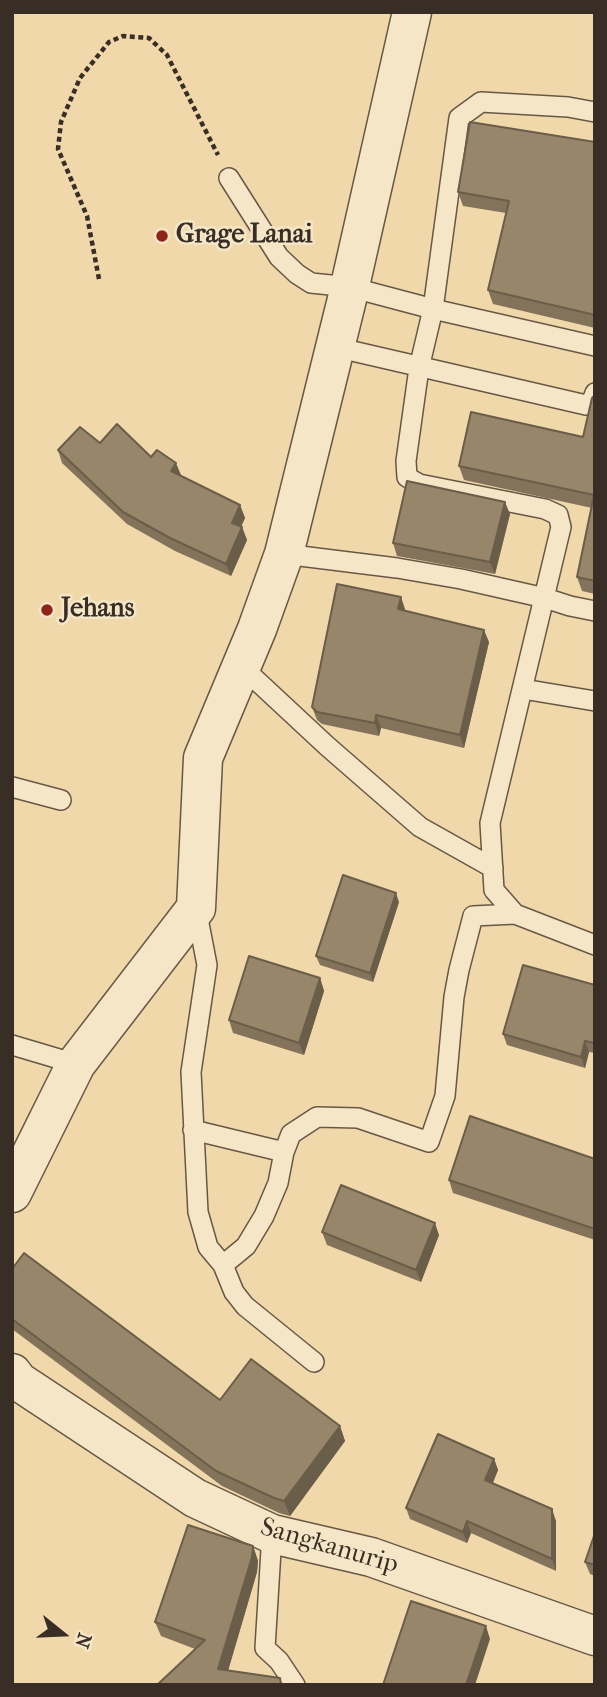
<!DOCTYPE html>
<html>
<head>
<meta charset="utf-8">
<style>
	body { margin:0 }
	#map { position:relative; width:607px; height:1697px; overflow:hidden; background:#f0d8aa; font-family:"IM FELL French Canon",serif }
	canvas { display:block }
	.frame { position:absolute; inset:0; border:14px solid #392e25; pointer-events:none }
	.north { position:absolute; left:28px; top:1599px; width:70px; height:70px; -webkit-text-stroke:5px #f5e6c8; paint-order:stroke; rotate:108deg; font-size:19px; font-weight:700; line-height:28px; text-align:center; color:#392e25 }
	.north::after { content:''; display:block; margin:auto; width:24px; height:32px; background:#392e25; clip-path:polygon(50% 0,100% 100%,50% 72%,0 100%) }
</style>
</head>
<body>
<div id="map">
<canvas width="607" height="1697"></canvas>
<div class="frame"></div>
<div class="north">N</div>
</div>
<script>
const c = document.querySelector('canvas').getContext('2d');
c.lineJoin = 'round';
function trace(path, color, width, dash) { c.strokeStyle = color; c.lineWidth = width; c.lineCap = dash ? 'butt' : 'round'; c.setLineDash(dash || []); c.stroke(path); }
function fill(path, color) { c.fillStyle = color; c.fill(path, 'evenodd'); }
function label(font, color, halo, rows, align = 'center') {
  c.font = font + ' "IM FELL French Canon",serif'; c.lineWidth = 5; c.setLineDash([]); c.textBaseline = 'middle'; c.strokeStyle = halo; c.fillStyle = color; for (const [text, x, y, turn = 0] of rows) {
    c.save(); c.translate(x, y); c.rotate((+turn || 0) * Math.PI / 180); c.textAlign = isNaN(turn) ? turn : align; if (halo) c.strokeText(text, 0, 0); c.fillText(text, 0, 0); c.restore();
  }
}
const service = new Path2D(`
	M 229,178 L 279,257 L 297,274 L 311,283 L 350,287 L 433,309 L 595,346
	M 335,347 L 586,405 L 592,401 L 595,393
	M 284,554 L 397,568 L 461,579 L 545,598 L 570,606 L 595,611
	M 241,666 L 327,746 L 420,827 L 493,868
	M 523,689 L 595,701
	M 12,787 L 61,800
	M 196,908 L 207,965 L 191,1072 L 198,1212 L 208,1247 L 223,1265 L 234,1292 L 245,1306 L 314,1362
	M 515,914 L 494,890 L 490,823 L 561,527 L 558,515 L 545,509 L 419,484 L 407,477 L 406,461 L 419,368 L 433,309 L 459,118 L 481,102 L 568,107 L 595,112
	M 12,1045 L 76,1064
	M 193,1130 L 284,1152
	M 223,1265 L 246,1246 L 264,1216 L 278,1183 L 284,1152 L 291,1134 L 317,1117 L 358,1118 L 429,1142 L 445,1096 L 454,997 L 459,970 L 473,916 L 515,914 L 595,945
	M 272,1534 L 265,1648 L 279,1661 L 295,1685`);
const minor = new Path2D(`
	M 12,1193 L 76,1064 L 196,908 L 203,758 L 257,629 L 284,554 L 347,299 L 412,12
	M 12,1373 L 18,1381 L 195,1498 L 272,1534 L 371,1557 L 595,1636`);
trace(service, '#675846', 22);
trace(minor, '#675846', 41);
trace(new Path2D(`
	M 99,279 L 87,216 L 58,149 L 61,122 L 80,78 L 109,42 L 123,36 L 149,38 L 167,55 L 218,155`), '#392e25', 4.5, [5, 3.5]);
trace(service, '#f5e6c8', 19);
trace(minor, '#f5e6c8', 38);
fill(new Path2D(`
	M 595,142 L 595,328 L 493,304 L 488,290 L 506,213 L 463,206 L 458,192 Z
	M 595,395 L 595,594 L 582,591 L 577,577 L 592,508 L 464,480 L 459,466 L 583,437 Z
	M 100,443 L 151,457 L 180,476 L 240,505 L 245,518 L 241,527 L 242,527 L 247,540 L 231,576 L 175,551 L 127,524 L 62,463 L 58,450 Z
	M 510,514 L 495,574 L 397,556 L 393,543 Z
	M 405,609 L 405,611 L 489,642 L 464,748 L 381,728 L 379,736 L 322,724 L 317,720 L 312,707 Z
	M 399,902 L 373,982 L 320,965 L 316,956 Z
	M 320,978 L 324,991 L 304,1055 L 233,1033 L 229,1020 Z
	M 595,985 L 595,1053 L 589,1052 L 585,1068 L 507,1045 L 503,1034 Z
	M 595,1159 L 595,1240 L 453,1193 L 449,1180 Z
	M 322,1232 L 439,1235 L 421,1282 L 327,1245 Z
	M 12,1269 L 220,1400 L 340,1426 L 345,1441 L 290,1516 L 279,1513 L 222,1486 L 12,1329 Z
	M 494,1459 L 498,1470 L 493,1483 L 556,1521 L 556,1571 L 471,1533 L 467,1543 L 410,1519 L 406,1508 Z
	M 595,1533 L 595,1576 L 590,1574 L 585,1562 Z
	M 253,1546 L 258,1561 L 257,1572 L 228,1671 L 280,1678 L 282,1685 L 157,1685 L 195,1649 L 161,1636 L 155,1622 Z`), '#83735b');
fill(new Path2D(`
	M 176,463 L 181,475 L 176,484 L 171,471 Z
	M 505,502 L 510,514 L 495,574 L 490,562 Z
	M 240,505 L 245,518 L 237,535 L 232,523 Z
	M 242,527 L 247,540 L 231,576 L 226,564 Z
	M 401,597 L 405,609 L 403,622 L 398,609 Z
	M 484,630 L 489,642 L 464,748 L 460,735 Z
	M 376,715 L 381,728 L 379,736 L 375,723 Z
	M 396,893 L 399,902 L 373,982 L 370,973 Z
	M 320,978 L 324,991 L 304,1055 L 299,1043 Z
	M 585,1041 L 589,1052 L 585,1068 L 581,1057 Z
	M 435,1223 L 439,1235 L 421,1282 L 416,1270 Z
	M 340,1426 L 345,1441 L 290,1516 L 284,1501 Z
	M 494,1459 L 498,1470 L 489,1491 L 485,1480 Z
	M 552,1509 L 556,1521 L 556,1571 L 552,1559 Z
	M 467,1521 L 471,1533 L 467,1543 L 463,1532 Z
	M 253,1546 L 258,1561 L 257,1572 L 224,1684 L 218,1669 Z
	M 486,1626 L 490,1639 L 475,1685 L 466,1685 Z`), '#6a5e4a');
const building = new Path2D(`
	M 470,122 L 595,142 L 595,315 L 488,290 L 509,201 L 458,192 Z
	M 595,395 L 595,581 L 577,577 L 594,495 L 459,466 L 471,412 L 583,437 L 592,398 Z
	M 117,424 L 151,457 L 157,450 L 176,463 L 171,471 L 240,505 L 232,523 L 242,527 L 226,564 L 170,538 L 123,512 L 58,450 L 80,427 L 100,443 Z
	M 407,481 L 505,502 L 490,562 L 393,543 Z
	M 337,584 L 401,597 L 398,609 L 484,630 L 460,735 L 376,715 L 375,723 L 317,712 L 312,707 Z
	M 343,875 L 396,893 L 370,973 L 316,956 Z
	M 249,956 L 320,978 L 299,1043 L 229,1020 Z
	M 523,965 L 595,985 L 595,1043 L 585,1041 L 581,1057 L 503,1034 Z
	M 470,1116 L 595,1159 L 595,1229 L 449,1180 Z
	M 341,1185 L 435,1223 L 416,1270 L 322,1232 Z
	M 24,1253 L 220,1400 L 251,1359 L 340,1426 L 284,1501 L 274,1498 L 216,1471 L 12,1319 L 12,1269 Z
	M 438,1434 L 494,1459 L 485,1480 L 552,1509 L 552,1559 L 467,1521 L 463,1532 L 406,1508 Z
	M 188,1525 L 253,1546 L 252,1557 L 218,1669 L 280,1678 L 281,1685 L 157,1685 L 205,1640 L 155,1622 Z
	M 595,1533 L 595,1565 L 585,1562 Z
	M 411,1601 L 486,1626 L 466,1685 L 383,1685 Z`);
fill(building, '#98866a');
trace(building, '#6a5e4a', 2);
for (const [x, y, r, color] of [
	[162,236,7,"#8f2418"],
	[47,610,7,"#8f2418"]
]) { const dot = new Path2D(); dot.arc(x, y, r, 0, 2 * Math.PI); c.fillStyle = color; c.fill(dot); trace(dot, '#f5e6c8', 2.5); }
label('bold 26px', '#392e25', '#f5e6c8', [
	["Grage Lanai",176,236],
	["Jehans",61,610]
], 'left');
label('26px', '#392e25', '#f5e6c8', [
	["Sangkanurip",329,1547,16]
]);
</script>
</body>
</html>
